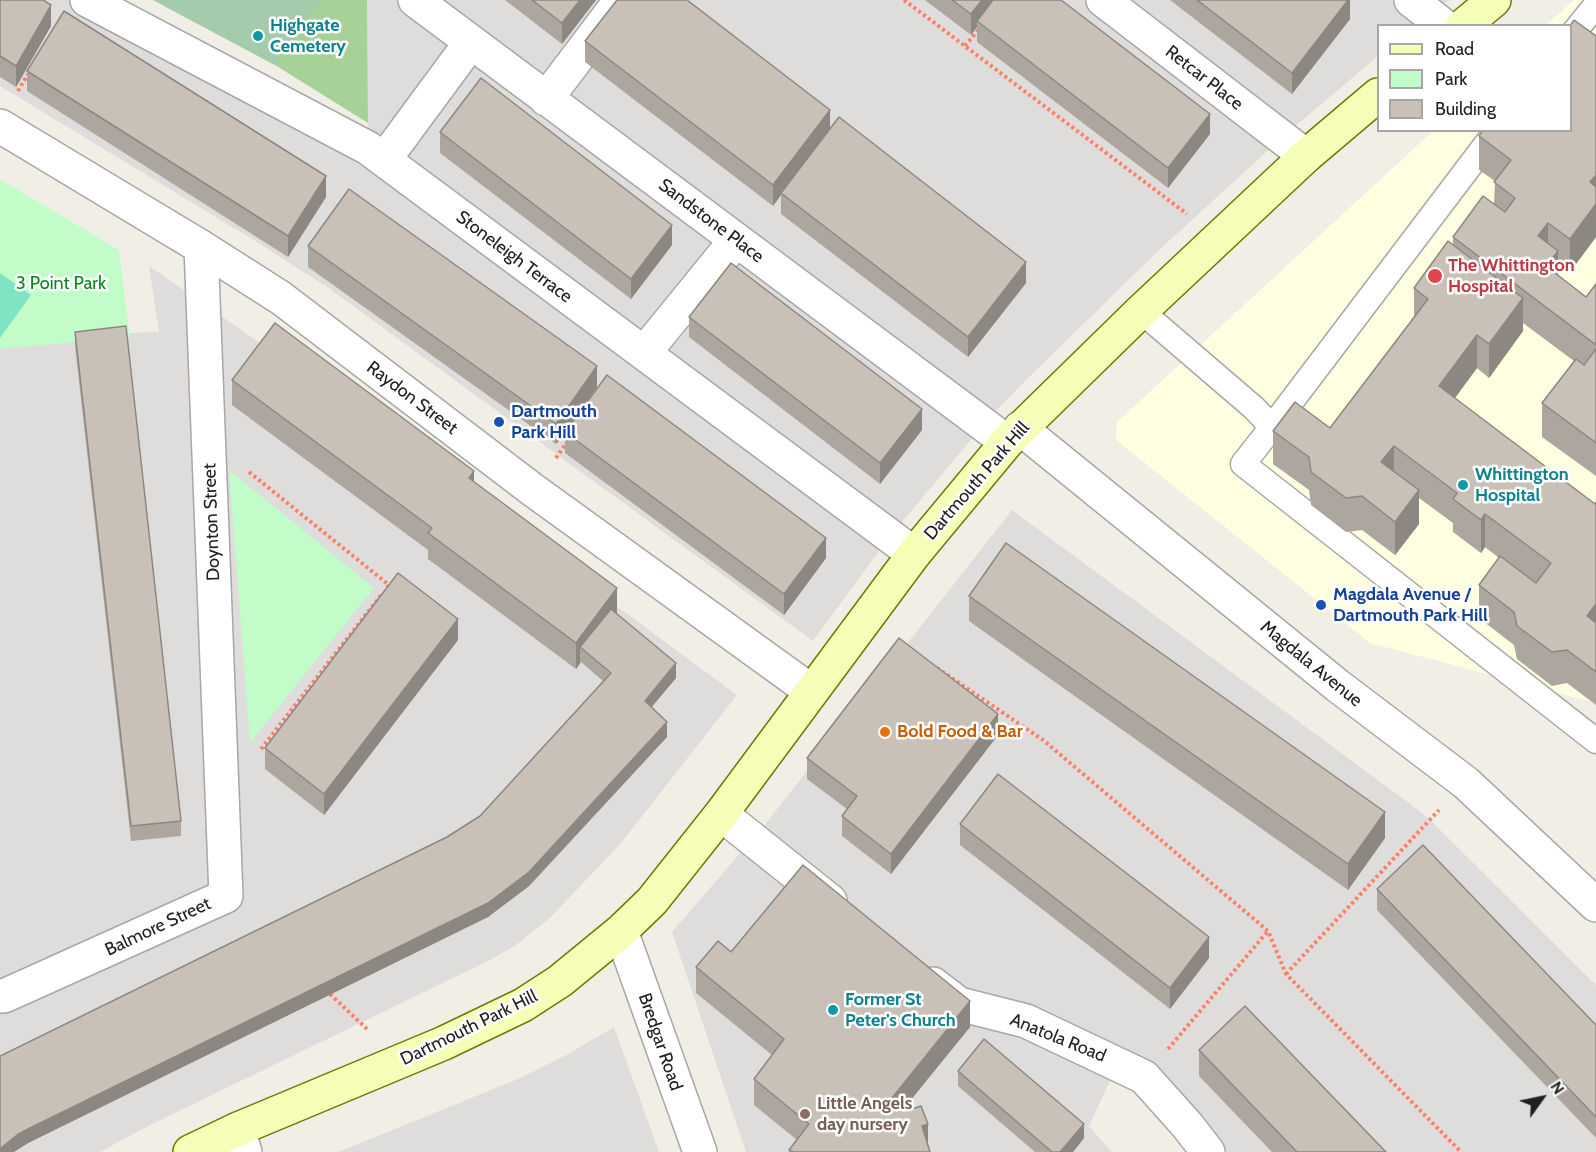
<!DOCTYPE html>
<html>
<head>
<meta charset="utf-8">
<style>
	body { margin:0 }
	#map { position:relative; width:1596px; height:1152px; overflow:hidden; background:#f1eee5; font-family:Cabin,sans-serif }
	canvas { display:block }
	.legend { position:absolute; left:1377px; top:24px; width:195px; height:108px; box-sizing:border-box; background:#fff; border:2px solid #a6a6a6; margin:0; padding:8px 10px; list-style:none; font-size:18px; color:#202020 }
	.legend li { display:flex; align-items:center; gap:12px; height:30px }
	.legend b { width:30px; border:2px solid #a6a6a6 }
	.north { position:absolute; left:1512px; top:1068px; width:60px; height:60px; -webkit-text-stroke:4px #fff; paint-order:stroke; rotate:57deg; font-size:16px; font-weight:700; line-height:24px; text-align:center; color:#202020 }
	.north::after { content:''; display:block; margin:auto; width:21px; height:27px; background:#202020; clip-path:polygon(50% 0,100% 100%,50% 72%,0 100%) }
</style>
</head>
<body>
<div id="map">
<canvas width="1596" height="1152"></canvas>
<ul class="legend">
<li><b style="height:8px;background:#f5fdb7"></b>Road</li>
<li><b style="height:16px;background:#c1fcc9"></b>Park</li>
<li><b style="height:16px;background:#c9c1b8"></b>Building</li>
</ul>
<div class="north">N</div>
</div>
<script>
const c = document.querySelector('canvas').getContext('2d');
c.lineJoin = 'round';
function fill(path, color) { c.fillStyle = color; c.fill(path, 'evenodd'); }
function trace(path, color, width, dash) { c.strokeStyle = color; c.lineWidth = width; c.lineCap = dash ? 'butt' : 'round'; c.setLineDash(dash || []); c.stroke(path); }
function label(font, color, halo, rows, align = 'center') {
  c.font = font + ' Cabin,sans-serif'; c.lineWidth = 5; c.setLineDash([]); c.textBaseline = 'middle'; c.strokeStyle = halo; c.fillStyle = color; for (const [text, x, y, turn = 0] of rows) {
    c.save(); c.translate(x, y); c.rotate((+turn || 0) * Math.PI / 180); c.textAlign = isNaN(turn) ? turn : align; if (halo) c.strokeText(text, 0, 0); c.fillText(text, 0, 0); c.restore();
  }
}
fill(new Path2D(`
	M 0,0 L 87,0 L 368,147 L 367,0 L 1449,0 L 1416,25 L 1378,26 L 1378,56 L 1286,134 L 1158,251 L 1024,382 L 991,416 L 890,536 L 813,641 L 327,287 L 252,239 L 0,86 Z
	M 149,266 L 260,343 L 737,695 L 621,843 L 550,918 L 516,945 L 490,960 L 150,1125 L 100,1152 L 0,1152 L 0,337 L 159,332 Z
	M 1012,510 L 1425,815 L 1596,985 L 1596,1152 L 1206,1152 L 1118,1063 L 1089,1126 L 1112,1152 L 746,1152 L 672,932 L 767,822 Z
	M 614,1027 L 659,1152 L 338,1152 L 518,1079 L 563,1057 Z`), '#dedddc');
fill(new Path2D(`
	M 1574,0 L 1596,0 L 1596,703 L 1370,643 L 1116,440 L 1117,422 L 1433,131 L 1570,130 L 1570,26 L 1546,25 Z`), '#fdffe0');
fill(new Path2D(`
	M 166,0 L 367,0 L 368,123 L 275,65 L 166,7 Z`), '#a6d298');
fill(new Path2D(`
	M 153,0 L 321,0 L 275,65 Z`), '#a5cbad');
fill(new Path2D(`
	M 0,179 L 119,250 L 130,337 L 0,349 Z
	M 229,470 L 374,588 L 250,743 Z`), '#c1fcc9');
fill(new Path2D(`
	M 0,273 L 31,295 L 0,338 Z`), '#7fe4c3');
const lane = new Path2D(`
	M 1570,37 L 1596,5
	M 1141,311 L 1254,408 L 1272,427 L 1243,464 L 1596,741
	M 1272,427 L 1497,130`);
const street = new Path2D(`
	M 87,0 L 368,148 L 914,554
	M 415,0 L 1007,442
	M 1103,0 L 1306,156
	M 1411,0 L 1444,26
	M 546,99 L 621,0
	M 0,126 L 201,247 L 281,298 L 533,490 L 811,691
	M 384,160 L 471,42
	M 644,353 L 736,240
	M 1020,428 L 1338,686 L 1466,783 L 1596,905
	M 721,814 L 830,901
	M 621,931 L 700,1152
	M 933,984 L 959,1004 L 1026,1021 L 1144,1077 L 1187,1125 L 1208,1152
	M 0,996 L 4,996 L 226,896 L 201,247
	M 238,1129 L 245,1152`);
const secondary = new Path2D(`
	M 1463,26 L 1494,0
	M 190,1152 L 238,1129 L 444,1043 L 523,1005 L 560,981 L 621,931 L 652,901 L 721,814 L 914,554 L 1007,442 L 1141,311 L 1306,156 L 1378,95`);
trace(lane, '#a7a7a7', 27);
trace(street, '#a7a7a7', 36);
trace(secondary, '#687d00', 36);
trace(new Path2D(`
	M 904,0 L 1187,214
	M 965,46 L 980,28
	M 18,91 L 28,74
	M 556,458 L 567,442
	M 249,472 L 389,585 L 387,588
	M 937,668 L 1043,740 L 1268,931 L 1286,974 L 1461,1152
	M 261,749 L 382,594
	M 1286,974 L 1439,810
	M 330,994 L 369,1031
	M 1168,1049 L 1268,931`), '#ff8068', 4, [3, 3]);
trace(lane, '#fff', 24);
trace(street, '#fff', 33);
trace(secondary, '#f5fdb7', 33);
fill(new Path2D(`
	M 0,0 L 51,26 L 16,87 L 0,77 Z
	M 505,0 L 596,0 L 562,44 Z
	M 925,0 L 1061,0 L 1210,134 L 1168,188 L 977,42 L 977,27 L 971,35 Z
	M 1170,0 L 1350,0 L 1350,19 L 1292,94 Z
	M 1596,36 L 1596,237 L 1570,272 L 1558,263 L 1558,275 L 1586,297 L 1596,284 L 1596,476 L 1542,437 L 1542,403 L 1574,361 L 1523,323 L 1523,331 L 1489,378 L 1477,368 L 1454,398 L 1595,504 L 1596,502 L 1596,705 L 1567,683 L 1552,686 L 1517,659 L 1514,645 L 1479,618 L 1479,585 L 1499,558 L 1485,547 L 1481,553 L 1453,532 L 1453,523 L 1419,498 L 1419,524 L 1395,555 L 1362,530 L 1346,532 L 1311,505 L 1309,490 L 1273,464 L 1273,431 L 1330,428 L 1414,317 L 1414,288 L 1453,245 L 1453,237 L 1494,204 L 1495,181 L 1479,170 L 1479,136 Z
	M 585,41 L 830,129 L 1026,283 L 968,357 L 781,214 L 781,195 L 773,206 L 585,62 Z
	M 27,71 L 326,197 L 288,257 L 27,91 Z
	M 440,132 L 672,245 L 631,299 L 440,153 Z
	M 308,246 L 597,387 L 573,421 L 826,558 L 784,615 L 565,453 L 565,432 L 556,444 L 308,267 Z
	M 689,317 L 922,430 L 880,484 L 689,337 Z
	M 75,332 L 181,821 L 181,836 L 131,841 L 75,346 Z
	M 232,380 L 474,482 L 617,614 L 676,678 L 651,707 L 667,737 L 529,886 L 488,917 L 28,1143 L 17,1150 L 0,1152 L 447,837 L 480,816 L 603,681 L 581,662 L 576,669 L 428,559 L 428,550 L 232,405 Z
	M 969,596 L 1385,838 L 1348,890 L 969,621 Z
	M 458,640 L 324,815 L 265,769 L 265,748 Z
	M 998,735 L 891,874 L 842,836 L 842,816 L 847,809 L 807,779 L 807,758 Z
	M 960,824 L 1209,958 L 1170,1009 L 960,845 Z
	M 1377,889 L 1596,1025 L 1596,1138 L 1377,910 Z
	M 731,952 L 970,1027 L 905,1107 L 928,1144 L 930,1152 L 789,1152 L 789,1150 L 797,1140 L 754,1105 L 754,1079 L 772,1055 L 696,993 L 696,967 Z
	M 1199,1050 L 1386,1152 L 1272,1152 L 1199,1076 Z
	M 958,1071 L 1084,1138 L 1073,1152 L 1035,1152 L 958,1086 Z`), '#ada69e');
fill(new Path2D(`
	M 580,0 L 596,0 L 562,44 L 562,23 Z
	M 982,0 L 997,0 L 977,21 L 977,27 L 971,35 L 971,14 Z
	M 1348,0 L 1350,0 L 1350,19 L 1292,94 L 1292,73 Z
	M 51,5 L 51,26 L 16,87 L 16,66 Z
	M 830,110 L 830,131 L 781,193 L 781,195 L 773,206 L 773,185 Z
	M 1210,114 L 1210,134 L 1168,188 L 1168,168 Z
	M 1596,175 L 1596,237 L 1570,272 L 1570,239 L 1590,182 Z
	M 326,176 L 326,197 L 288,257 L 288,236 Z
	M 1548,223 L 1548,256 L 1538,236 Z
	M 672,225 L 672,245 L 631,299 L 631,279 Z
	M 1558,251 L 1558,284 L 1546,266 Z
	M 1026,262 L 1026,283 L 968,357 L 968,337 Z
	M 1523,298 L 1523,331 L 1489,378 L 1489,344 Z
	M 1477,335 L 1477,368 L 1439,420 L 1439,386 Z
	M 597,366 L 597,387 L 556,444 L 556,424 Z
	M 922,409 L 922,430 L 880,484 L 880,463 Z
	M 1394,446 L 1394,479 L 1381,462 Z
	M 474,471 L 474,497 L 469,478 Z
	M 1419,490 L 1419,524 L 1395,555 L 1395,522 Z
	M 1485,514 L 1485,547 L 1481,553 L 1481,520 Z
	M 826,538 L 826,558 L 784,615 L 784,594 Z
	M 617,588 L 617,614 L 580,647 L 580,662 L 581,662 L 576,669 L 576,643 Z
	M 1596,604 L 1596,638 L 1587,616 Z
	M 458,619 L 458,640 L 324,815 L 324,794 Z
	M 676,663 L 676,678 L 645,715 L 645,701 Z
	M 998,714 L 998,735 L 891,874 L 891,854 Z
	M 667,722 L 667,737 L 529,886 L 488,917 L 28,1143 L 14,1152 L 0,1152 L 0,1149 L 17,1135 Z
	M 1385,812 L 1385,838 L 1348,890 L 1348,864 Z
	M 1209,937 L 1209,958 L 1170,1009 L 1170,988 Z
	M 970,1001 L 970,1027 L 892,1123 L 892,1098 Z
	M 928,1124 L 928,1150 L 922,1126 Z
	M 1084,1124 L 1084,1138 L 1073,1152 L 1060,1152 Z`), '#8d8781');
const building = new Path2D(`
	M 0,0 L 43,0 L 51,5 L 16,66 L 0,56 Z
	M 532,0 L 580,0 L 562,23 Z
	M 617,0 L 687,0 L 830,110 L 773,185 L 585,41 Z
	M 952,0 L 982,0 L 971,14 Z
	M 993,0 L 1061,0 L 1210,114 L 1168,168 L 977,21 Z
	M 1197,0 L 1348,0 L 1292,73 Z
	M 64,11 L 326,176 L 288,236 L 27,71 Z
	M 1574,20 L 1596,36 L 1596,175 L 1590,182 L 1596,187 L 1596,204 L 1570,239 L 1548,223 L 1538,236 L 1558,251 L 1546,266 L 1586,297 L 1596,284 L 1596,345 L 1453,237 L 1483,196 L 1505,212 L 1515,198 L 1494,182 L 1511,160 L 1479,136 L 1483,130 L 1570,130 L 1570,26 Z
	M 481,78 L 672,225 L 631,279 L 440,132 Z
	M 839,117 L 1026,262 L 968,337 L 781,193 Z
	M 349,189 L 597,366 L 556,424 L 308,246 Z
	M 1448,241 L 1523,298 L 1489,344 L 1477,335 L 1439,386 L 1595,504 L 1596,502 L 1596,604 L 1587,616 L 1596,623 L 1596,672 L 1567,650 L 1552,652 L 1517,626 L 1514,612 L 1479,585 L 1500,556 L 1536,583 L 1551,563 L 1485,514 L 1481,520 L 1453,499 L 1457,493 L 1394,446 L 1381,462 L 1419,490 L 1395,522 L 1362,496 L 1346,498 L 1311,472 L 1309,457 L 1273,431 L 1295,402 L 1330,428 L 1428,299 L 1414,288 Z
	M 731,263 L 922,409 L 880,463 L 689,317 Z
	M 275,323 L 474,471 L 469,478 L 617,588 L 576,643 L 428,533 L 432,528 L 232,380 Z
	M 126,326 L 181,821 L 131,826 L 75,332 Z
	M 1596,349 L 1596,443 L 1542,403 L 1576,359 L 1584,365 Z
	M 607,375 L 826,538 L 784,594 L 565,432 Z
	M 1006,543 L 1385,812 L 1348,864 L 969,596 Z
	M 398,573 L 458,619 L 324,794 L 265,748 Z
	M 611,609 L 676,663 L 645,701 L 667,722 L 529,872 L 488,903 L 28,1129 L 17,1135 L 0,1149 L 0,1056 L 447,837 L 480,816 L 611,673 L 580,647 Z
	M 899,638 L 998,714 L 891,854 L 842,816 L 857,796 L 807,758 Z
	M 998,774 L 1209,937 L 1170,988 L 960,824 Z
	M 1423,845 L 1596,1025 L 1596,1117 L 1377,889 Z
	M 803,865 L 970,1001 L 892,1098 L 909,1110 L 921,1106 L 928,1124 L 922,1126 L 930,1152 L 793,1152 L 789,1150 L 809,1124 L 754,1079 L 784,1039 L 696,967 L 718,941 L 731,952 Z
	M 1245,1006 L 1386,1152 L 1297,1152 L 1199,1050 Z
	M 984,1039 L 1084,1124 L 1060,1152 L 1052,1152 L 958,1071 Z`);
fill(building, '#c9c1b8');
trace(building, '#8d8781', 1.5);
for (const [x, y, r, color] of [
	[258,36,6,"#0f9aa8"],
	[1435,276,8,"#e0444e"],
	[499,422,6,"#1a4fb4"],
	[1463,485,6,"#0f9aa8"],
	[1321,605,6,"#1a4fb4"],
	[885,732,6,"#e8710a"],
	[833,1010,6,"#0f9aa8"],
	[805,1114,6,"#8d6e63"]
]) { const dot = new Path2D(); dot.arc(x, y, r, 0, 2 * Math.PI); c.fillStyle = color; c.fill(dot); trace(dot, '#fff', 2); }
label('bold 18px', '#0d838f', '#fff', [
	["Highgate",270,26],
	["Cemetery",270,47],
	["Whittington",1475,475],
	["Hospital",1475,496],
	["Former St",845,1000],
	["Peter's Church",845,1021]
], 'left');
label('18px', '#202020', '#fff', [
	["Retcar Place",1204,78,38],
	["Sandstone Place",711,221,37],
	["Stoneleigh Terrace",514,257,37],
	["Raydon Street",412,398,37],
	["Dartmouth Park Hill",977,481,-49],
	["Doynton Street",212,522,-92],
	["Magdala Avenue",1311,664,39],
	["Balmore Street",158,927,-25],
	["Dartmouth Park Hill",469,1028,-26],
	["Anatola Road",1058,1038,22],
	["Bredgar Road",660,1042,71]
]);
label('bold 18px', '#be3a42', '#fff', [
	["The Whittington",1448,266],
	["Hospital",1448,287]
], 'left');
label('18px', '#068618', '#fff', [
	["3 Point Park",61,284]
]);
label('bold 18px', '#164399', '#fff', [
	["Dartmouth",511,412],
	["Park Hill",511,433],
	["Magdala Avenue /",1333,595],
	["Dartmouth Park Hill",1333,616]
], 'left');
label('bold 18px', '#c56008', '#fff', [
	["Bold Food & Bar",897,732]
], 'left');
label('bold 18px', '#785e54', '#fff', [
	["Little Angels",817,1104],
	["day nursery",817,1125]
], 'left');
</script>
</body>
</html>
